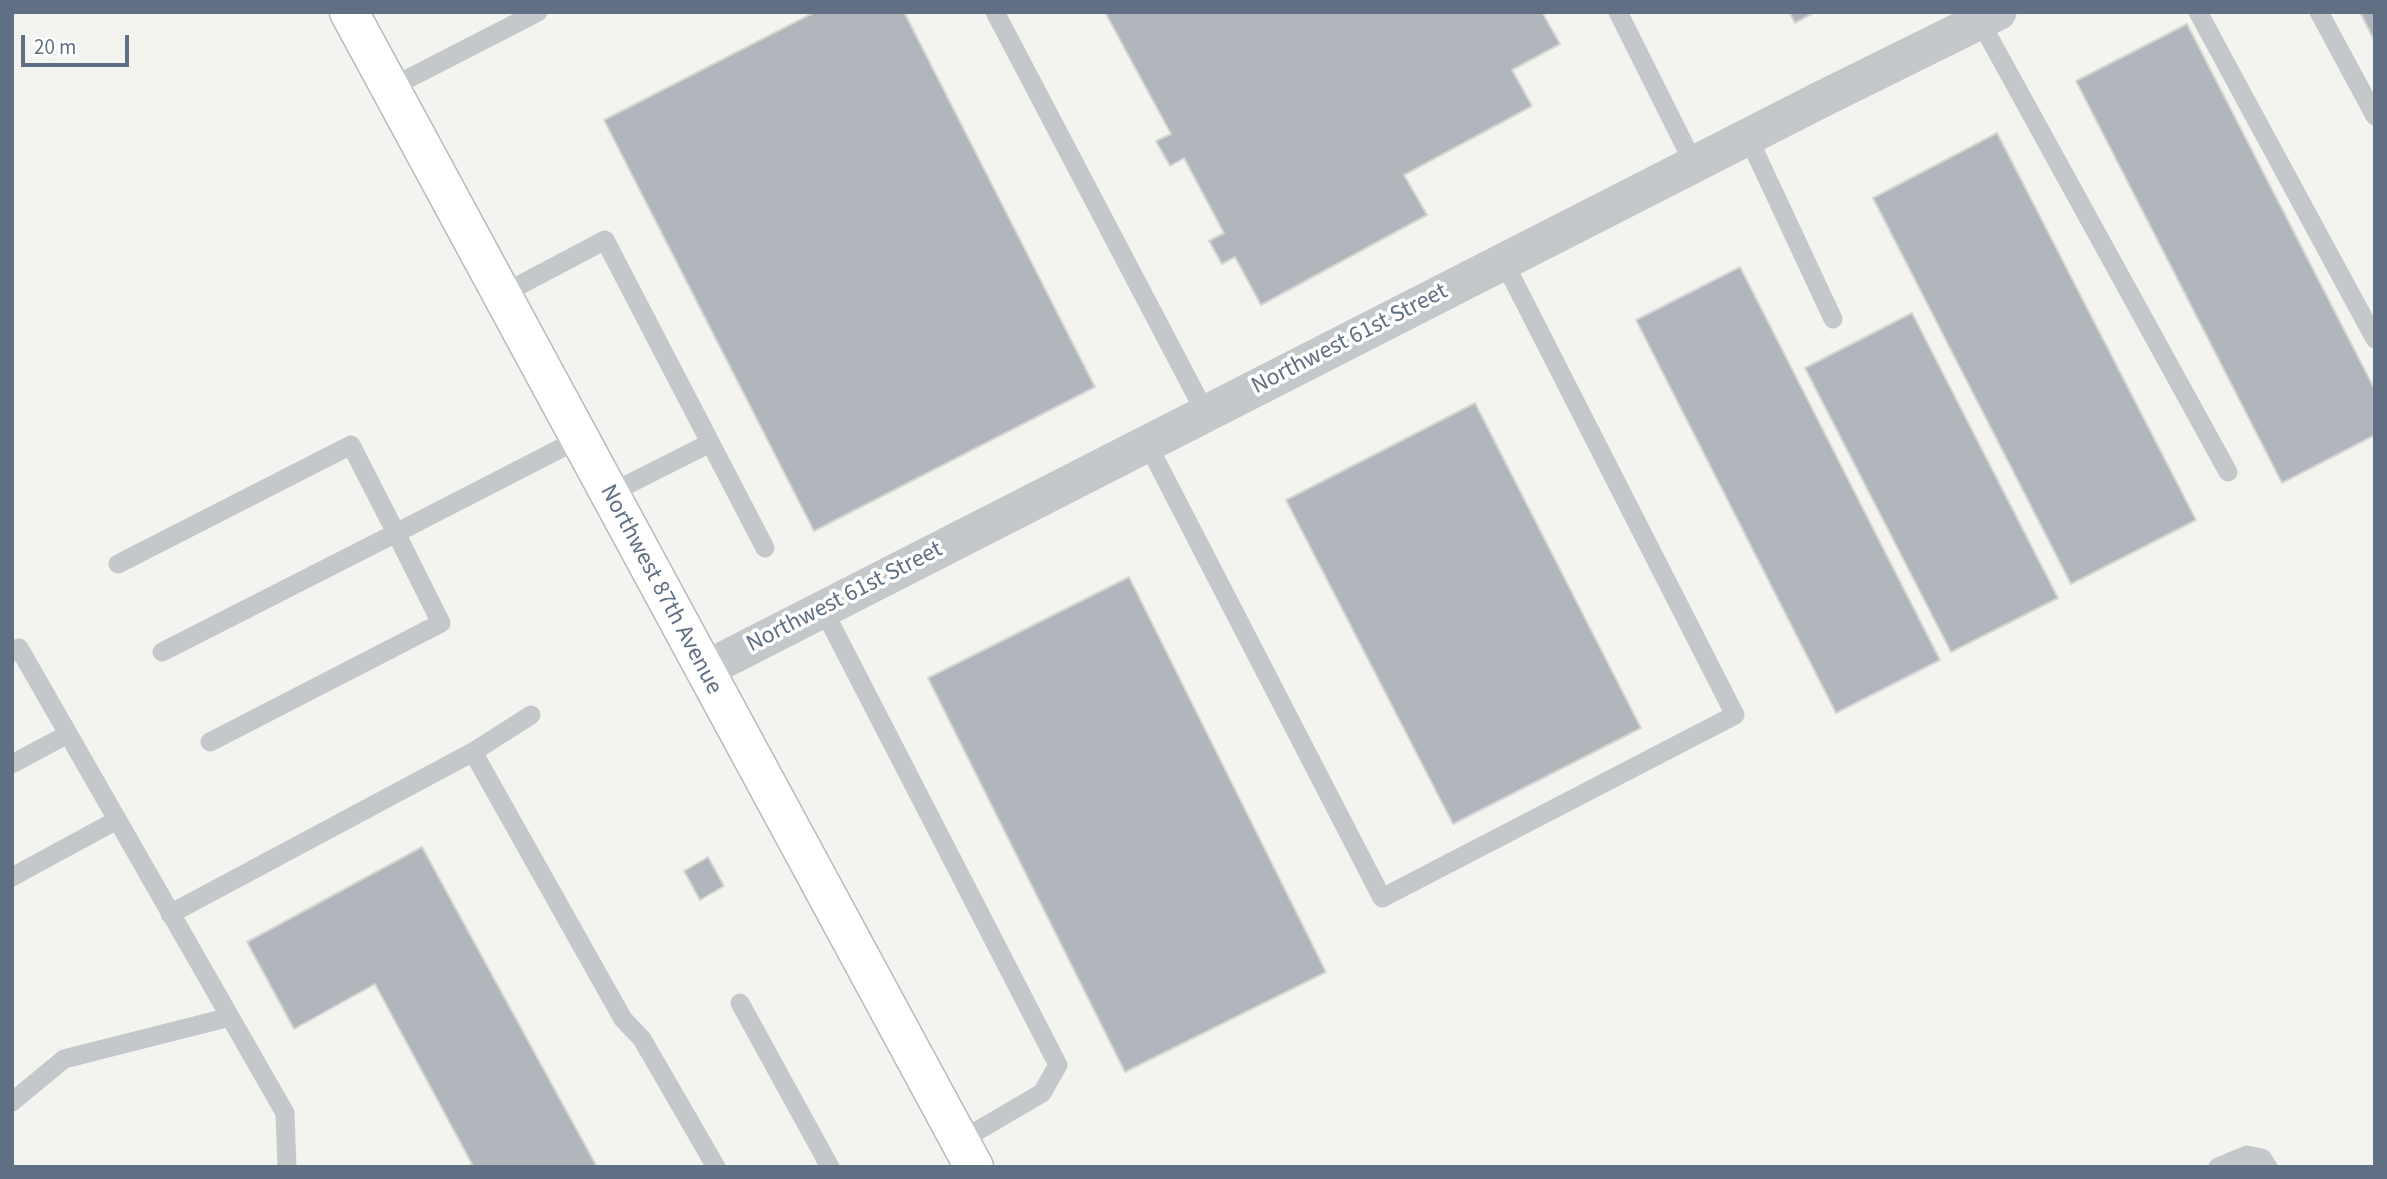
<!DOCTYPE html>
<html>
<head>
<meta charset="utf-8">
<style>
	body { margin:0 }
	#map { position:relative; width:2387px; height:1179px; overflow:hidden; background:#f3f4ef; font-family:"Source Sans 3",sans-serif }
	canvas { display:block }
	.frame { position:absolute; inset:0; border:14px solid #606f83; pointer-events:none }
	.scale { position:absolute; left:21px; top:35px; width:108px; height:32px; box-sizing:border-box; border:4px solid #606f83; border-top:0; padding-left:9px; font-size:21px; line-height:24px; white-space:nowrap; color:#606f83; -webkit-text-stroke:5px #fff; paint-order:stroke }
</style>
</head>
<body>
<div id="map">
<canvas width="2387" height="1179"></canvas>
<div class="frame"></div>
<div class="scale">20 m</div>
</div>
<script>
const c = document.querySelector('canvas').getContext('2d');
c.lineJoin = 'round';
function fill(path, color) { c.fillStyle = color; c.fill(path, 'evenodd'); }
function trace(path, color, width, dash) { c.strokeStyle = color; c.lineWidth = width; c.lineCap = dash ? 'butt' : 'round'; c.setLineDash(dash || []); c.stroke(path); }
function label(font, color, halo, rows, align = 'center') {
  c.font = font + ' "Source Sans 3",sans-serif'; c.lineWidth = 7; c.setLineDash([]); c.textBaseline = 'middle'; c.strokeStyle = halo; c.fillStyle = color; for (const [text, x, y, turn = 0] of rows) {
    c.save(); c.translate(x, y); c.rotate((+turn || 0) * Math.PI / 180); c.textAlign = isNaN(turn) ? turn : align; if (halo) c.strokeText(text, 0, 0); c.fillText(text, 0, 0); c.restore();
  }
}
const building = new Path2D(`
	M 815,12 L 904,12 L 1095,387 L 814,531 L 604,120 Z
	M 1105,12 L 1542,12 L 1560,44 L 1512,70 L 1532,106 L 1404,175 L 1427,215 L 1261,305 L 1235,257 L 1222,264 L 1209,241 L 1224,233 L 1184,158 L 1170,166 L 1156,141 L 1171,134 Z
	M 1789,12 L 1815,12 L 1795,23 Z
	M 2360,12 L 2375,12 L 2375,42 Z
	M 2187,24 L 2375,390 L 2375,435 L 2282,483 L 2076,81 Z
	M 1997,133 L 2196,520 L 2071,584 L 1873,198 Z
	M 1740,267 L 1940,660 L 1836,713 L 1636,320 Z
	M 1912,313 L 2058,598 L 1951,652 L 1805,368 Z
	M 1475,403 L 1641,728 L 1453,824 L 1286,500 Z
	M 1129,577 L 1326,972 L 1125,1072 L 928,678 Z
	M 422,847 L 597,1167 L 467,1167 L 472,1164 L 375,984 L 294,1029 L 247,942 Z
	M 708,857 L 724,886 L 700,900 L 684,871 Z`);
fill(building, '#b0b6bc');
trace(building, '#d5d5d2', 2);
const secondary = new Path2D(`
	M 349,12 L 974,1167`);
trace(secondary, '#b7bac0', 41);
trace(new Path2D(`
	M 995,12 L 1206,414
	M 1618,12 L 1694,164
	M 2198,12 L 2375,339
	M 2319,12 L 2375,116
	M 1980,21 L 2228,472
	M 390,88 L 538,12
	M 1748,137 L 1833,319
	M 501,295 L 605,240 L 765,548
	M 1147,443 L 1382,898 L 1735,715 L 1504,262
	M 609,494 L 710,443
	M 118,564 L 351,445 L 396,533 L 579,439
	M 823,609 L 1058,1065 L 1042,1093 L 960,1141
	M 12,652 L 19,648 L 285,1113 L 287,1167
	M 162,652 L 396,533 L 441,623 L 210,742
	M 473,752 L 531,715
	M 12,764 L 68,734
	M 12,877 L 117,820
	M 170,914 L 473,752 L 623,1019 L 642,1039 L 716,1167
	M 740,1003 L 830,1167
	M 12,1102 L 64,1059 L 230,1017
	M 2218,1167 L 2247,1155 L 2262,1158 L 2268,1167`), '#c5c8cb', 19);
trace(new Path2D(`
	M 704,670 L 1820,100 L 1998,12`), '#c5c8cb', 37);
trace(secondary, '#fff', 38);
label('24px', '#606f83', '#fff', [
	["Northwest 61st Street",1350,340,-27],
	["Northwest 87th Avenue",660,590,62],
	["Northwest 61st Street",845,598,-27]
]);
</script>
</body>
</html>
